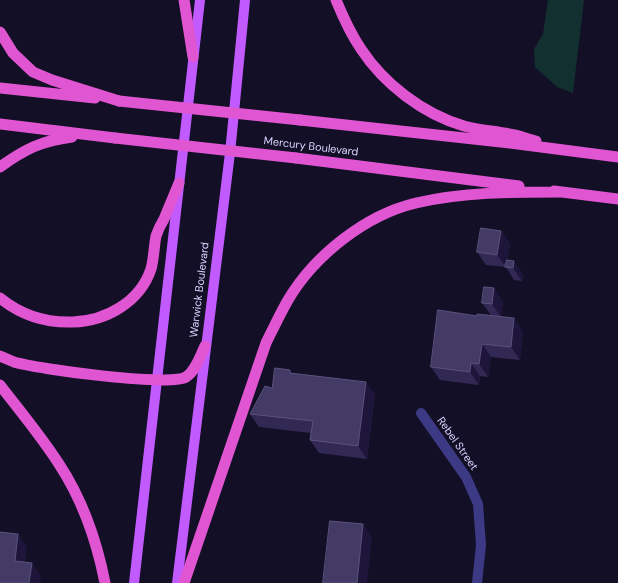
<!DOCTYPE html>
<html>
<head>
<meta charset="utf-8">
<style>
	body { margin:0 }
	canvas { display:block; background:#130f26 }
</style>
</head>
<body>
<canvas width="618" height="583"></canvas>
<script>
const c = document.querySelector('canvas').getContext('2d');
c.lineJoin = 'round';
function fill(path, color) { c.fillStyle = color; c.fill(path, 'evenodd'); }
function trace(path, color, width, dash) { c.strokeStyle = color; c.lineWidth = width; c.lineCap = dash ? 'butt' : 'round'; c.setLineDash(dash || []); c.stroke(path); }
function label(font, color, halo, rows, align = 'center') {
  c.font = font + ' "DM Sans",sans-serif'; c.lineWidth = 3.5; c.setLineDash([]); c.textBaseline = 'middle'; c.strokeStyle = halo; c.fillStyle = color; for (const [text, x, y, turn = 0] of rows) {
    c.save(); c.translate(x, y); c.rotate((+turn || 0) * Math.PI / 180); c.textAlign = isNaN(turn) ? turn : align; if (halo) c.strokeText(text, 0, 0); c.fillText(text, 0, 0); c.restore();
  }
}
fill(new Path2D(`
	M 548,0 L 584,0 L 573,93 L 557,87 L 535,67 L 534,49 L 543,34 Z`), '#12302f');
trace(new Path2D(`
	M 421,413 L 466,477 L 478,504 L 481,545 L 477,583`), '#3d3a85', 10);
trace(new Path2D(`
	M 134,583 L 200,0
	M 177,583 L 230,153 L 245,0`), '#c25bff', 10);
trace(new Path2D(`
	M 184,0 L 193,57
	M 336,0 C 343,17 350,33 361,49 C 384,84 423,114 464,126 C 479,130 494,131 509,134 C 518,135 527,139 536,141
	M 0,32 L 13,53 L 33,72 L 52,80 L 119,101
	M 0,88 L 95,98
	M 300,120 L 510,143 L 618,157
	M 0,124 L 115,138
	M 296,158 L 519,186
	M 0,167 C 25,149 41,141 72,137
	M 554,191 L 618,199
	M 0,298 C 21,315 47,323 73,322 C 106,321 140,302 151,269 C 154,258 154,246 156,236 C 158,230 161,224 164,219 C 169,207 174,195 179,183
	M 0,356 C 5,358 9,360 14,362 C 37,369 170,387 186,377 C 196,371 200,356 205,346
	M 0,385 C 20,411 41,436 59,464 C 82,499 97,542 105,583
	M 184,583 L 266,343 C 273,329 280,314 288,300 C 314,256 365,215 416,203 C 463,192 512,192 561,192`), '#e055d1', 11);
trace(new Path2D(`
	M 119,101 L 300,120
	M 115,138 L 296,158`), '#e055d1', 11);
fill(new Path2D(`
	M 501,231 L 510,244 L 507,260 L 523,274 L 522,281 L 514,280 L 506,267 L 486,265 L 477,252 Z
	M 503,301 L 501,317 L 491,315 L 482,303 Z
	M 438,310 L 523,331 L 520,360 L 491,357 L 488,377 L 480,376 L 479,385 L 440,380 L 431,367 Z
	M 292,373 L 375,394 L 367,459 L 319,453 L 310,440 L 311,433 L 259,427 L 250,414 L 272,388 Z`), '#312854');
fill(new Path2D(`
	M 501,231 L 510,244 L 506,267 L 497,255 Z
	M 514,261 L 523,274 L 522,281 L 513,268 Z
	M 494,288 L 503,301 L 501,317 L 492,304 Z
	M 514,318 L 523,331 L 520,360 L 511,347 Z
	M 482,344 L 491,357 L 488,377 L 479,364 Z
	M 471,363 L 480,376 L 479,385 L 470,372 Z
	M 366,382 L 375,394 L 367,459 L 358,446 Z
	M 363,524 L 372,537 L 367,583 L 357,583 Z
	M 18,534 L 27,547 L 24,574 L 15,561 Z
	M 32,563 L 41,576 L 40,583 L 29,583 Z`), '#1d163a');
const building = new Path2D(`
	M 481,228 L 501,231 L 497,255 L 477,252 Z
	M 507,260 L 514,261 L 513,268 L 505,267 Z
	M 484,287 L 494,288 L 492,304 L 482,303 Z
	M 438,310 L 477,316 L 477,314 L 514,318 L 511,347 L 482,344 L 479,364 L 471,363 L 470,372 L 431,367 Z
	M 275,368 L 290,370 L 290,373 L 366,382 L 358,446 L 310,440 L 313,421 L 250,414 L 265,386 L 272,388 Z
	M 330,521 L 363,524 L 357,583 L 323,583 Z
	M 0,532 L 18,534 L 15,561 L 32,563 L 29,583 L 0,583 Z`);
fill(building, '#433a66');
trace(building, '#5a527e', 1);
label('11px', '#d9d4ff', '#130f26', [
	["Mercury Boulevard",311,147,7],
	["Warwick Boulevard",200,290,-83],
	["Rebel Street",457,444,55]
]);
</script>
</body>
</html>
